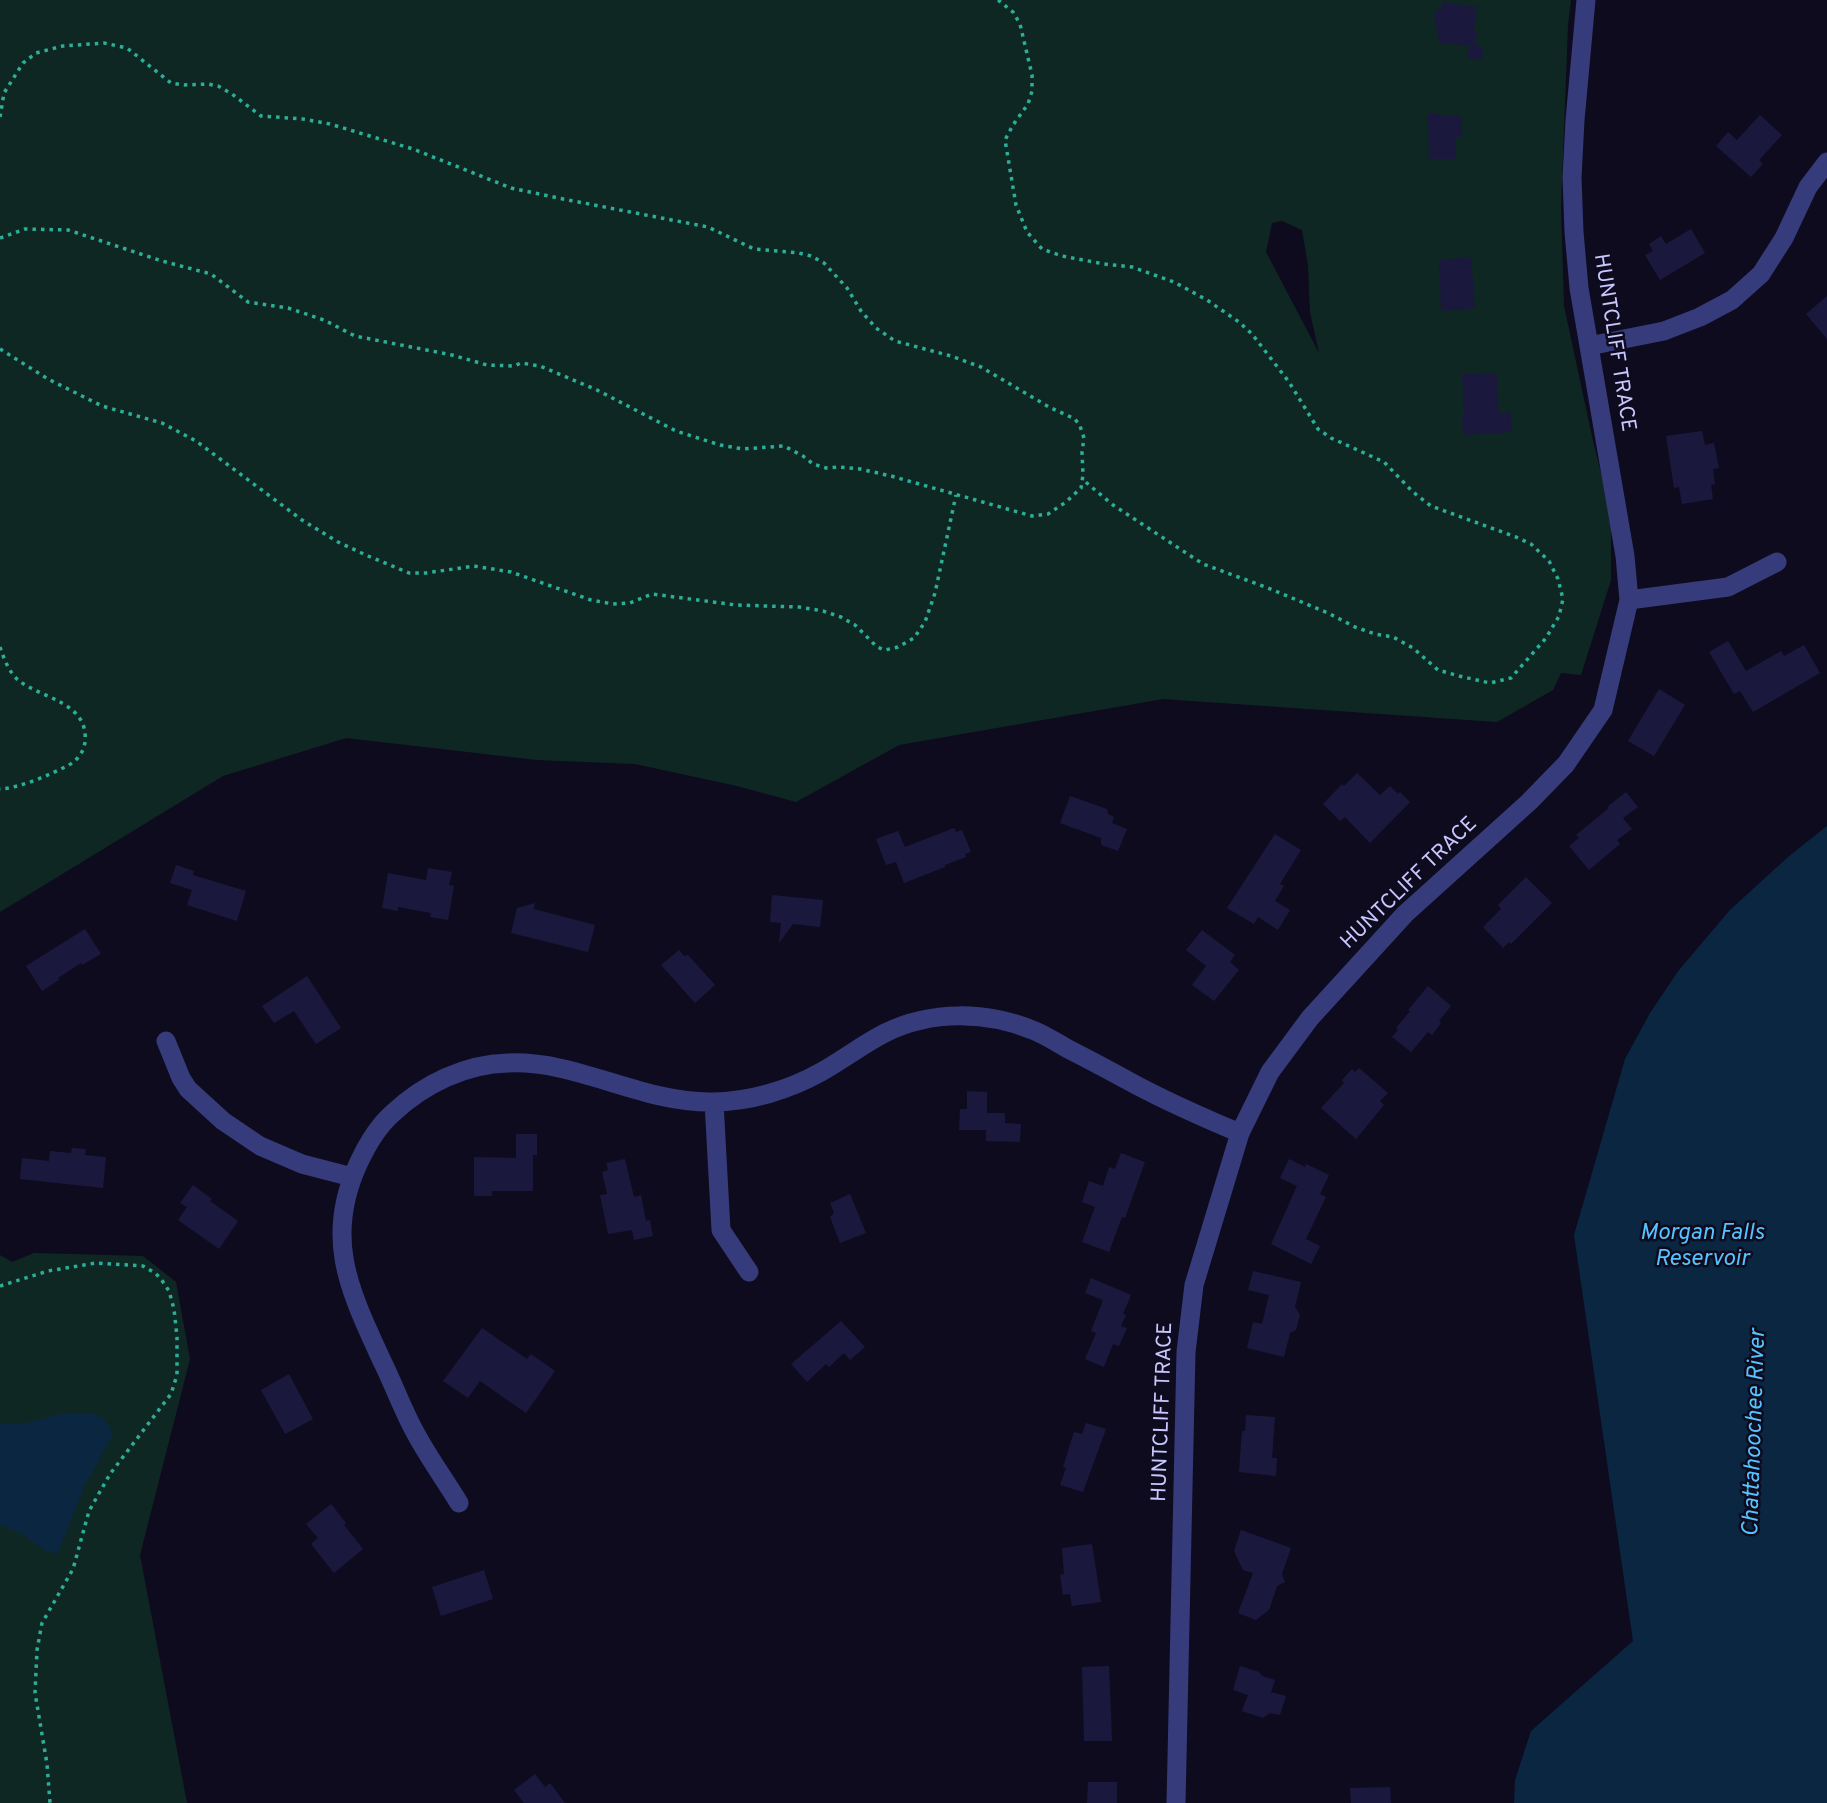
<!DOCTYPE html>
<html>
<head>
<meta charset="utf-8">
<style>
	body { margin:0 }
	canvas { display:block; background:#0d0b1d }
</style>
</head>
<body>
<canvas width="1827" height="1803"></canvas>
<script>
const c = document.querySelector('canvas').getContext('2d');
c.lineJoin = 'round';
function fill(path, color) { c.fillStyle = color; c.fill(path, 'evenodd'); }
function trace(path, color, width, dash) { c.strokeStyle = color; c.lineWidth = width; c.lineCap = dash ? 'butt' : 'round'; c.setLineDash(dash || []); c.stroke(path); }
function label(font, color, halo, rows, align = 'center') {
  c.font = font + ' Overpass,sans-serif'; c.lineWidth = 5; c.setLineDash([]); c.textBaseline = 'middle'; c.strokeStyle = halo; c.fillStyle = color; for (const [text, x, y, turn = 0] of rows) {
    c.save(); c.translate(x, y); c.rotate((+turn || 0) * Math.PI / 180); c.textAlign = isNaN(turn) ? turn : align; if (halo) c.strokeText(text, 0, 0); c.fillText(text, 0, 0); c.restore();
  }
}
fill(new Path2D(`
	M 0,0 L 1571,0 L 1568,25 L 1561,207 L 1564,306 L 1593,441 L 1611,513 L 1611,580 L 1581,675 L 1561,673 L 1553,690 L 1497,722 L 1163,699 L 899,745 L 796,802 L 737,786 L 635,764 L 537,760 L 346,738 L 223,776 L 0,912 ZM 1282,221 L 1302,230 L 1308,265 L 1310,312 L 1319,353 L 1266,252 L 1272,223 Z
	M 34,1253 L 143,1256 L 176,1282 L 190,1359 L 140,1555 L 187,1803 L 0,1803 L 0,1255 L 12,1262 Z`), '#0f2723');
fill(new Path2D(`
	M 1827,826 L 1827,1803 L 1514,1803 L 1515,1780 L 1531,1731 L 1633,1641 L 1574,1235 L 1625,1059 L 1650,1013 L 1679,970 L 1730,910 L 1788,857 Z
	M 88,1413 C 106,1417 106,1420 113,1435 L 84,1487 L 58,1553 L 54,1554 L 44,1550 L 22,1534 L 0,1525 L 0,1424 L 23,1424 L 61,1414 Z`), '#0b2641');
fill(new Path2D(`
	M 1442,2 L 1477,7 L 1474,31 L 1477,31 L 1475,45 L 1483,47 L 1482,60 L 1467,58 L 1469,46 L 1438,42 L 1439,34 L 1436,34 L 1437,24 L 1434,23 L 1436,9 L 1442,9 Z
	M 1428,114 L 1442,114 L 1442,116 L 1462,116 L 1462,137 L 1456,137 L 1456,159 L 1429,159 Z
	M 1760,115 L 1782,135 L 1759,160 L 1763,164 L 1751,177 L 1716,146 L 1728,132 L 1737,140 Z
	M 1691,229 L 1705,253 L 1660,280 L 1645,255 L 1653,251 L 1649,244 L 1661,236 L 1666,244 Z
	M 1471,257 L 1475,307 L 1470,307 L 1470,309 L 1441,311 L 1439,260 Z
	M 1827,296 L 1827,339 L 1806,314 Z
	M 1497,373 L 1499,413 L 1510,412 L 1512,432 L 1463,435 L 1462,416 L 1464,416 L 1462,374 Z
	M 1702,431 L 1705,445 L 1714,443 L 1719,468 L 1713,469 L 1715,484 L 1711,485 L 1713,499 L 1682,504 L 1679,487 L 1674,488 L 1666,436 Z
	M 1728,641 L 1746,671 L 1781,651 L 1784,656 L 1804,645 L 1820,673 L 1753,712 L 1740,691 L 1734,694 L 1709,652 Z
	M 1659,689 L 1685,705 L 1654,756 L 1628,741 Z
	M 1357,773 L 1380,795 L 1390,786 L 1398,794 L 1400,792 L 1410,802 L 1370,843 L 1345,817 L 1340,821 L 1323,804 L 1342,784 L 1344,786 Z
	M 1626,792 L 1638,807 L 1623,818 L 1632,829 L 1617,840 L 1620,844 L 1589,870 L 1569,846 L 1579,838 L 1576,835 L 1609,808 L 1607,807 Z
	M 1070,796 L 1107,809 L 1108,814 L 1114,817 L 1112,823 L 1127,829 L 1118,851 L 1101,845 L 1101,838 L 1060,823 Z
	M 954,828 L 956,832 L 962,830 L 971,852 L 965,854 L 966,857 L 945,865 L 945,867 L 904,883 L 896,862 L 886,865 L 876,839 L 898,831 L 905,847 Z
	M 1275,834 L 1301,850 L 1280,884 L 1284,886 L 1275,901 L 1290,910 L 1278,930 L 1258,917 L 1254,924 L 1227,908 Z
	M 176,865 L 194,871 L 193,875 L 246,891 L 237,921 L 187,905 L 192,890 L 170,883 Z
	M 428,868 L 452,872 L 449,885 L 454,886 L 448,920 L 430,917 L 431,913 L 398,907 L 398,911 L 382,908 L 388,873 L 426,880 Z
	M 1526,877 L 1552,903 L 1511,944 L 1509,942 L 1503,948 L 1483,927 L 1501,909 L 1498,905 Z
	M 772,895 L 823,900 L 820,927 L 793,924 L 779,943 L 781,923 L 770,922 Z
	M 535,903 L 534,909 L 595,925 L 588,952 L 511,933 L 517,908 Z
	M 85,929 L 101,954 L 82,965 L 81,963 L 58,978 L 59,980 L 42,991 L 26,966 Z
	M 1202,930 L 1235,955 L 1230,962 L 1239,970 L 1214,1001 L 1192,985 L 1206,966 L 1186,950 Z
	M 679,950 L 684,956 L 688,955 L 715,985 L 695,1003 L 661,965 Z
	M 307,976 L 341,1028 L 316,1044 L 294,1011 L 274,1023 L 262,1006 Z
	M 1428,986 L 1451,1006 L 1439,1021 L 1441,1023 L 1432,1035 L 1428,1032 L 1411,1052 L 1392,1037 L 1398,1030 L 1396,1028 L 1410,1011 L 1408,1010 Z
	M 1359,1068 L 1388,1093 L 1380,1101 L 1384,1105 L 1356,1139 L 1321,1108 L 1344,1083 L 1342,1080 L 1352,1069 L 1355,1072 Z
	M 967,1091 L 987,1092 L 987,1113 L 1005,1113 L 1005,1123 L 1021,1124 L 1020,1142 L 986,1141 L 986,1130 L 959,1130 L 960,1109 L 967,1109 Z
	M 516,1134 L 537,1134 L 537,1155 L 533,1155 L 533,1191 L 492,1191 L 492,1196 L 474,1196 L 474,1157 L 516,1158 Z
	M 72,1148 L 86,1149 L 85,1155 L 106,1157 L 103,1188 L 20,1179 L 22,1158 L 49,1161 L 50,1151 L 71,1153 Z
	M 1121,1153 L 1145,1162 L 1125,1218 L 1122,1217 L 1109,1252 L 1082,1242 L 1095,1207 L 1082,1202 L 1089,1181 L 1103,1186 L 1109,1167 L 1115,1169 Z
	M 625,1159 L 634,1197 L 641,1195 L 646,1221 L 650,1220 L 653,1236 L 634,1240 L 632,1230 L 608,1234 L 600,1195 L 607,1194 L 602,1172 L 608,1170 L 606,1163 Z
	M 1289,1159 L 1305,1167 L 1306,1164 L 1329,1175 L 1320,1194 L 1326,1197 L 1306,1239 L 1320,1246 L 1311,1264 L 1271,1244 L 1297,1186 L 1280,1178 Z
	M 193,1185 L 212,1199 L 210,1201 L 238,1221 L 219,1249 L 178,1220 L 187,1207 L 180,1203 Z
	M 850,1194 L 866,1233 L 840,1243 L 830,1217 L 834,1213 L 830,1203 Z
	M 1253,1271 L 1301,1282 L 1295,1307 L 1300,1315 L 1296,1330 L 1290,1333 L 1284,1357 L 1247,1348 L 1253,1322 L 1262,1324 L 1269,1295 L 1248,1290 Z
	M 1091,1278 L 1131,1295 L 1123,1314 L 1126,1315 L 1121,1326 L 1127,1328 L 1119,1346 L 1113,1344 L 1104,1367 L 1085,1359 L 1096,1333 L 1091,1331 L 1103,1300 L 1085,1293 Z
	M 841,1321 L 865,1347 L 850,1360 L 844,1353 L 829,1367 L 826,1364 L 807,1382 L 791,1364 Z
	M 482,1328 L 527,1359 L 531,1354 L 555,1371 L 526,1413 L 480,1381 L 468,1398 L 443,1381 Z
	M 289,1374 L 313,1419 L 285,1434 L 261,1390 Z
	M 1246,1415 L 1275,1417 L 1272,1458 L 1277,1458 L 1276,1476 L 1239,1472 L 1242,1431 L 1245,1431 Z
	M 1086,1423 L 1106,1429 L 1083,1492 L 1060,1485 L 1066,1468 L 1063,1467 L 1074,1432 L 1082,1434 Z
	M 331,1504 L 346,1523 L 344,1525 L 363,1549 L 334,1573 L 311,1544 L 318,1538 L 306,1524 Z
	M 1241,1530 L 1291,1548 L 1282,1574 L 1285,1582 L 1277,1586 L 1269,1610 L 1256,1620 L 1238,1613 L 1253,1573 L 1243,1570 L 1234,1551 Z
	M 1092,1544 L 1101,1602 L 1072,1606 L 1070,1594 L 1063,1595 L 1060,1575 L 1064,1574 L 1062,1548 Z
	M 484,1570 L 493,1599 L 441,1616 L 432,1587 Z
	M 1109,1666 L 1112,1741 L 1084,1741 L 1082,1667 Z
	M 1240,1666 L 1259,1672 L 1262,1676 L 1275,1680 L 1271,1692 L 1286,1696 L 1280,1715 L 1270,1713 L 1263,1718 L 1242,1711 L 1248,1695 L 1233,1690 Z
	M 535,1774 L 545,1787 L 550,1783 L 565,1803 L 524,1803 L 514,1790 Z
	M 1088,1782 L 1117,1782 L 1117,1803 L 1087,1803 Z
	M 1390,1787 L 1391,1803 L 1351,1803 L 1350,1788 Z`), '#1b183e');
trace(new Path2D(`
	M 998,0 L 1013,12 L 1020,24 L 1032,75 L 1032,91 L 1028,104 L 1013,125 L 1005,140 L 1016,205 L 1027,232 L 1042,249 L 1062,256 L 1104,264 L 1132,267 L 1174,282 L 1207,300 L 1239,322 L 1252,334 L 1289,382 L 1318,429 L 1331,438 L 1384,462 L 1413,492 L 1431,506 L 1516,537 L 1531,544 L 1549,561 L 1558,579 L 1563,599 L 1559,616 L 1546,638 L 1511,678 L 1490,683 L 1459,676 L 1438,670 L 1413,648 L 1393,637 L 1375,634 L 1355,627 L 1328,613 L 1268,588 L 1203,564 L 1113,505 L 1082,479
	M 0,117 L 4,93 L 23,63 L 36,53 L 63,46 L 104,43 L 127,48 L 171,83 L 184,85 L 208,84 L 218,86 L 232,94 L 261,116 L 303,119 L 330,124 L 413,149 L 511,188 L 563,199 L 708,227 L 754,249 L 799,253 L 811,256 L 824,263 L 847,288 L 861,311 L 876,328 L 895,341 L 951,356 L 981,367 L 1049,407 L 1075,419 L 1080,426 L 1084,438 L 1082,452 L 1083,475 L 1081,488 L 1066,502 L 1048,514 L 1032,516 L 891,476 L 860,469 L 838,467 L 826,468 L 813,464 L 803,456 L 784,446 L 743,449 L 720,445 L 676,431 L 597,390 L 540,366 L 521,363 L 514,366 L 487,365 L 452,355 L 355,336 L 324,320 L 288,308 L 248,302 L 211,274 L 162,261 L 68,230 L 25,229 L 0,238
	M 0,349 L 48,379 L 102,406 L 162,423 L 196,441 L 302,520 L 338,542 L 368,556 L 409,573 L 426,573 L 474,566 L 511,572 L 591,600 L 613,604 L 630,603 L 652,594 L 736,605 L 799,607 L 823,611 L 841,617 L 855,625 L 877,647 L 885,650 L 898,647 L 914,638 L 925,622 L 935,593 L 956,495
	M 0,647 C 4,659 9,672 18,680 C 42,699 89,702 85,742 C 84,752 76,762 67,766 C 49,775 20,788 0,789
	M 0,1286 L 48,1271 L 96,1263 L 143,1266 L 155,1273 L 161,1279 L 169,1291 L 174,1309 L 177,1337 L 177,1375 L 171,1394 L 110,1474 L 89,1511 L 73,1569 L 42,1623 L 37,1650 L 35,1693 L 47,1764 L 50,1803`), '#2cae98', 3.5, [3.5, 5]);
trace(new Path2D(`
	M 1589,346 L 1664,331 L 1700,317 L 1732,300 L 1761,274 L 1784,238 L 1808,187 L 1827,162
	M 1629,600 L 1728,587 L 1777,562
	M 166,1041 L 181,1078 L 188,1089 L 223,1121 L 260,1146 L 302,1164 L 352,1177
	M 714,1102 L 721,1230 L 749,1272
	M 459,1503 C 445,1480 429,1458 416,1434 C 403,1411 394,1385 382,1361 C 350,1291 323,1239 359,1162 C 367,1145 378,1126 393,1113 C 424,1084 465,1064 508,1063 C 578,1060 641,1103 712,1102 C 749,1102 789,1090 821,1072 C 843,1060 863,1044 885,1033 C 931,1010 987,1011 1035,1031 C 1047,1036 1059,1044 1070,1050 C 1092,1061 1114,1073 1136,1085 C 1170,1103 1204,1118 1240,1133
	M 1176,1803 L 1186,1352 L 1194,1285 L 1240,1133 L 1270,1072 L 1310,1018 L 1405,914 L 1529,802 L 1566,764 L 1603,710 L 1629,600 L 1625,556 L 1579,288 L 1574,232 L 1572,178 L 1575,120 L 1586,0`), '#363b7c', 19);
label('21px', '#c8c7ff', '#0d0b1d', [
	["HUNTCLIFF TRACE",1613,343,81],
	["HUNTCLIFF TRACE",1410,884,-44],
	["HUNTCLIFF TRACE",1164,1412,-88]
]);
label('italic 23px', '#55c3ff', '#0d0b1d', [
	["Morgan Falls",1702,1234],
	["Reservoir",1702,1260],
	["Chattahoochee River",1756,1433,-88]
]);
</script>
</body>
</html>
